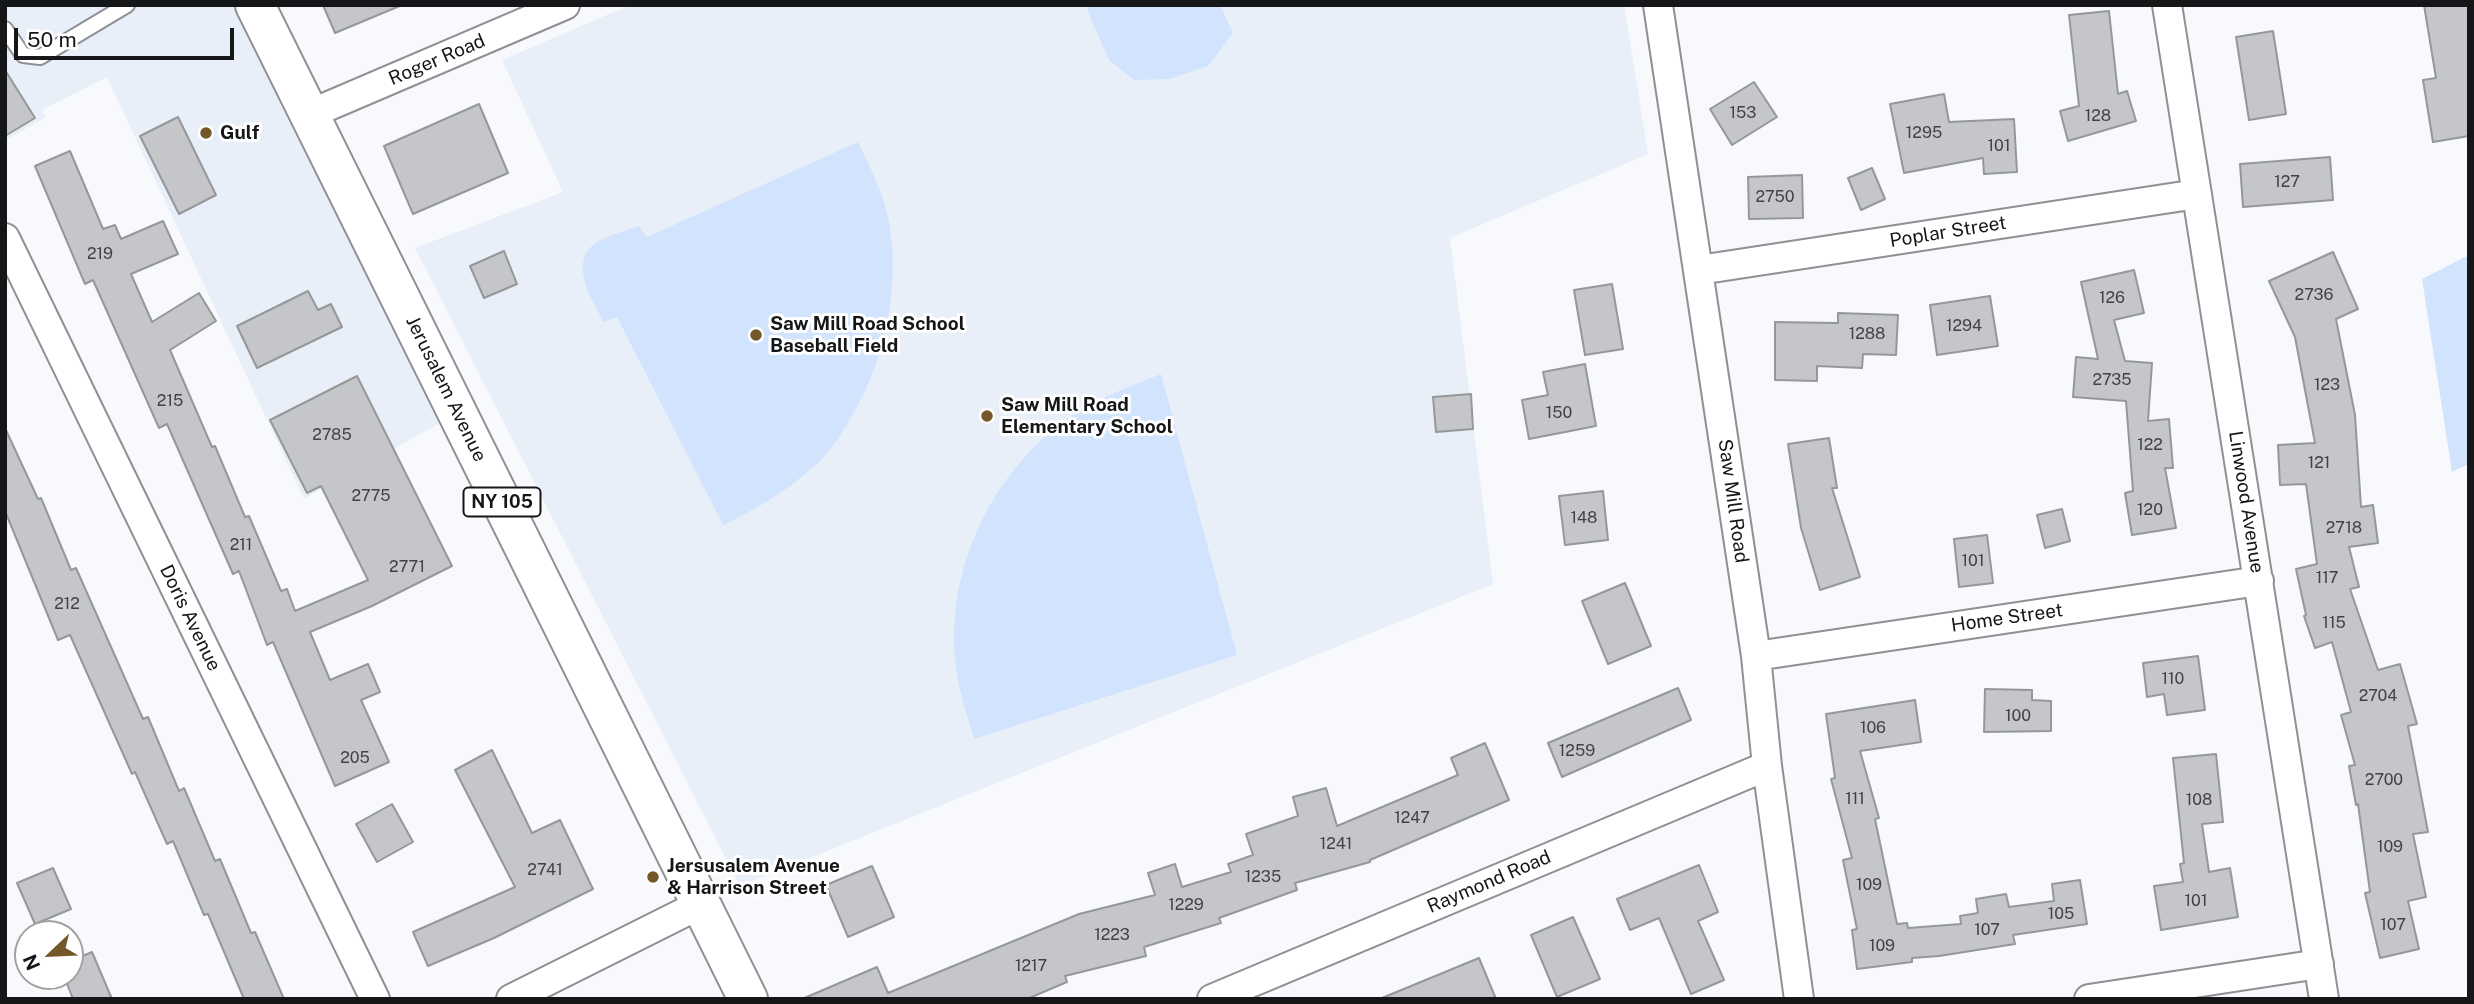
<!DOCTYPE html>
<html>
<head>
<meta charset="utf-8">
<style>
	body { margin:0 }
	#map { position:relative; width:2474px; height:1004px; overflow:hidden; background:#f7f9fc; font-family:"Public Sans",sans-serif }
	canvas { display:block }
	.frame { position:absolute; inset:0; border:7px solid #151617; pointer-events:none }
	.north { position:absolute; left:14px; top:920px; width:70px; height:70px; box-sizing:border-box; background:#fff; border:2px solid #a1a2a2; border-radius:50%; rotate:247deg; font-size:19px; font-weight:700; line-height:28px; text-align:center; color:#151617 }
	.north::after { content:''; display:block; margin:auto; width:24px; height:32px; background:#74572b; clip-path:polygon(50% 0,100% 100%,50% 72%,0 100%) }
	.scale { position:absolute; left:14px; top:28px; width:220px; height:32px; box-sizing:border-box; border:4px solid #151617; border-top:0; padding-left:9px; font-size:21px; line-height:24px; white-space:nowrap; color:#151617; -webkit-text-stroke:5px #fff; paint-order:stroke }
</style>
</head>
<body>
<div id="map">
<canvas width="2474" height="1004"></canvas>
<div class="frame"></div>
<div class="north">N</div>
<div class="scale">50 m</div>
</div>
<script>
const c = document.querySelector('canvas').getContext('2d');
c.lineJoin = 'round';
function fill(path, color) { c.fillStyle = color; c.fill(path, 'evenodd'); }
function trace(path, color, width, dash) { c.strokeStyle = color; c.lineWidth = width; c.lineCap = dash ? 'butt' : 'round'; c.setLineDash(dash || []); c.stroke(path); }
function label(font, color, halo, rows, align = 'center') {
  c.font = font + ' "Public Sans",sans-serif'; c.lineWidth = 6; c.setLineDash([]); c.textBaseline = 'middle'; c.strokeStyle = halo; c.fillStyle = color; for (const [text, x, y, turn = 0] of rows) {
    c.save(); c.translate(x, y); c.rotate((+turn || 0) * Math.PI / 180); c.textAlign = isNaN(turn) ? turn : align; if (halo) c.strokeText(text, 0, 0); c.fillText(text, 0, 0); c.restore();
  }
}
fill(new Path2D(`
	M 5,5 L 241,5 L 447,419 L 304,499 L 107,77 L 42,110 L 46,117 L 5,141 Z
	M 630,5 L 1624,5 L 1648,154 L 1450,238 L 1493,584 L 740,886 L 415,248 L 563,192 L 502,60 Z`), '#e8eff8');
fill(new Path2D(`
	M 1088,5 L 1220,5 L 1233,33 L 1208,66 L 1169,79 L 1134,80 L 1109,60 L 1088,12 Z
	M 858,142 C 871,169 885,197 890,227 C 900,297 883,367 846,426 C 838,438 830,451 820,461 C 791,488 759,508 723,525 L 617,317 L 604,322 C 592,300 567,262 597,242 C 608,235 626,231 639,226 L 647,237 Z
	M 2469,255 L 2469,464 L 2452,472 L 2422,279 Z
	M 1161,374 L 1237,655 L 974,739 C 967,715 959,692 956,667 C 943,565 999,456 1088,406 C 1111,393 1136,384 1161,374 Z`), '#d2e4fd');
const building = new Path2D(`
	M 323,5 L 402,5 L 335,33 Z
	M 2424,5 L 2469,5 L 2469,136 L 2433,142 L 2423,80 L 2436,78 Z
	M 2109,11 L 2118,94 L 2127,91 L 2136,121 L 2068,141 L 2060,111 L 2079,106 L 2069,15 Z
	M 2273,31 L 2286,114 L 2249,120 L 2236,37 Z
	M 5,70 L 35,118 L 5,136 Z
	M 1754,82 L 1777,117 L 1732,145 L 1710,109 Z
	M 1944,94 L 1949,122 L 2014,119 L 2017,172 L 1984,174 L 1983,158 L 1904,173 L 1890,104 Z
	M 479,104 L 508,173 L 413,214 L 384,146 Z
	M 178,117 L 216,195 L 179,214 L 140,136 Z
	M 70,151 L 103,229 L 115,225 L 121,239 L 163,221 L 178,254 L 131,274 L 152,322 L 199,293 L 216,321 L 170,350 L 212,447 L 215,446 L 245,517 L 249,516 L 281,591 L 287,589 L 295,611 L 368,580 L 321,486 L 307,493 L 270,420 L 357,376 L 452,566 L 372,606 L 310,632 L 330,680 L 368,664 L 380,692 L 361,700 L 389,762 L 335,786 L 273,642 L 267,645 L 239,571 L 233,574 L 167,424 L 159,428 L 93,280 L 85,284 L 35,166 Z
	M 2330,157 L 2333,200 L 2243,207 L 2240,164 Z
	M 1872,168 L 1885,199 L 1861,210 L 1848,178 Z
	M 1802,175 L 1803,218 L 1749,219 L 1748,177 Z
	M 504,251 L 517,284 L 484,298 L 470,266 Z
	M 2333,252 L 2358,309 L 2336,319 L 2355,415 L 2361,507 L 2373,505 L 2378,543 L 2349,547 L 2359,587 L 2350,589 L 2378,670 L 2400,664 L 2417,724 L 2408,726 L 2428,832 L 2413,834 L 2426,897 L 2408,901 L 2419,949 L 2380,958 L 2365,893 L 2370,892 L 2358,804 L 2356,805 L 2349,766 L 2355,765 L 2341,715 L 2351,712 L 2332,642 L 2315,648 L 2304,616 L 2306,615 L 2296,569 L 2317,564 L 2306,484 L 2280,485 L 2278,445 L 2315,443 L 2295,337 L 2269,281 Z
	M 2134,270 L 2144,313 L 2114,320 L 2125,361 L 2152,363 L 2148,421 L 2169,419 L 2173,468 L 2165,468 L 2176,528 L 2132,535 L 2125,493 L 2133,491 L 2126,401 L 2073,397 L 2076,357 L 2098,359 L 2081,282 Z
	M 1612,284 L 1623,349 L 1585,355 L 1574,290 Z
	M 308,291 L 318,310 L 331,304 L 342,327 L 257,368 L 237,326 Z
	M 1990,296 L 1998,346 L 1937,355 L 1930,305 Z
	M 1838,313 L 1898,315 L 1896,355 L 1863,354 L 1862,368 L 1817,366 L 1817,381 L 1775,380 L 1775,322 L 1838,323 Z
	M 1585,364 L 1596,426 L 1529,439 L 1522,400 L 1548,395 L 1543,372 Z
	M 1471,394 L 1473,429 L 1436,432 L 1433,397 Z
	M 5,428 L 38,499 L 41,498 L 71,570 L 76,568 L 143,719 L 148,717 L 179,791 L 184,788 L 215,861 L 220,859 L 251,933 L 255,932 L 284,999 L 244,999 L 208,914 L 204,915 L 173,841 L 167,844 L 135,772 L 132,774 L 70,635 L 58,640 L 5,511 Z
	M 1829,438 L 1837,488 L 1832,488 L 1860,577 L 1820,590 L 1801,528 L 1788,444 Z
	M 1603,491 L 1608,540 L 1565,545 L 1559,496 Z
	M 2062,509 L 2070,541 L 2045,548 L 2037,515 Z
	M 1987,535 L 1993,583 L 1959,587 L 1954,539 Z
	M 1625,583 L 1651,646 L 1608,664 L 1582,601 Z
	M 2198,656 L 2205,710 L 2167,715 L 2164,694 L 2147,697 L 2143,663 Z
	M 1678,688 L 1691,720 L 1562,777 L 1548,743 Z
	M 1985,689 L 2032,690 L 2032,700 L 2051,701 L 2051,731 L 1984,732 Z
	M 1915,700 L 1921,742 L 1860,751 L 1879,818 L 1875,819 L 1897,924 L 1907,923 L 1908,928 L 1961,924 L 1960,916 L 1978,913 L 1976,899 L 2006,894 L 2009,907 L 2054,901 L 2052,884 L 2080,880 L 2087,924 L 2013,935 L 2015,944 L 1939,956 L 1912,958 L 1912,962 L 1857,969 L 1852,930 L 1857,929 L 1843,860 L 1852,858 L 1831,779 L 1835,778 L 1826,714 Z
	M 1485,743 L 1509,800 L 1370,860 L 1370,862 L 1295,883 L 1297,890 L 1219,918 L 1221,923 L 1144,947 L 1146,956 L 1065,976 L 1067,982 L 1027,999 L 802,999 L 877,967 L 888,993 L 1079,914 L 1155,895 L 1148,873 L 1175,864 L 1182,887 L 1231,872 L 1228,864 L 1253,855 L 1246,834 L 1298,816 L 1293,797 L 1326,788 L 1337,826 L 1458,775 L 1451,758 Z
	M 492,750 L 532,833 L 560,820 L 593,889 L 494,938 L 428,966 L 413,932 L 515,887 L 455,770 Z
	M 2216,754 L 2223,822 L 2202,824 L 2209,872 L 2230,868 L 2238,917 L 2161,930 L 2154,886 L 2183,882 L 2180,864 L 2184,863 L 2173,758 Z
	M 392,804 L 413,842 L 377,862 L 356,824 Z
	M 1699,865 L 1718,912 L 1698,921 L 1724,980 L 1691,994 L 1659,918 L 1630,930 L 1617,899 Z
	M 872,866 L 894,917 L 848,937 L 826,885 Z
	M 53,868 L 71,909 L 35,924 L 17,883 Z
	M 1573,917 L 1600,979 L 1557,997 L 1531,935 Z
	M 92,952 L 112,999 L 73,999 L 64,976 L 70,976 L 70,961 Z
	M 1479,958 L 1496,999 L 1382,999 L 1382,998 Z`);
fill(building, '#c4c6c9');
trace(building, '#959799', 2);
const service = new Path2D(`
	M 5,29 L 23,55 L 40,57 L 127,5`);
const minor = new Path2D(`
	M 1658,5 L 1756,656 L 1767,766 L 1799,999
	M 2167,5 L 2324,999
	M 310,114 L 565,5
	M 5,238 L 375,999
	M 1699,270 L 2197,194
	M 1756,656 L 2259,581
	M 511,999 L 701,904
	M 1212,999 L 1767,766
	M 2089,999 L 2319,964`);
const primary = new Path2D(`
	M 255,5 L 748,999`);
trace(service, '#8f9093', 18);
trace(minor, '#8f9093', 32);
trace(primary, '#8f9093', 42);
trace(service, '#fff', 14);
trace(minor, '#fff', 28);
trace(primary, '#fff', 38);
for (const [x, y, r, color] of [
	[206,133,7,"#74572b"],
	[756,335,7,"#74572b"],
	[987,416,7,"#74572b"],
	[653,877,7,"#74572b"]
]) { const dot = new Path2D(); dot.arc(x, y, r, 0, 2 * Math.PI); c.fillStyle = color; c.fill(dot); trace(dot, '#fff', 2.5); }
label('16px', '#414244', null, [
	["153",1743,113],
	["128",2098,116],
	["1295",1924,133],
	["101",1999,146],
	["127",2287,182],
	["2750",1775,197],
	["219",100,254],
	["2736",2314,295],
	["126",2112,298],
	["1294",1964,326],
	["1288",1867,334],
	["2735",2112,380],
	["123",2327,385],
	["215",170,401],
	["150",1559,413],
	["2785",332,435],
	["122",2150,445],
	["121",2319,463],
	["2775",371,496],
	["120",2150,510],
	["148",1584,518],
	["2718",2344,528],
	["211",241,545],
	["101",1973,561],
	["2771",407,567],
	["117",2327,578],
	["212",67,604],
	["115",2334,623],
	["110",2173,679],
	["2704",2378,696],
	["100",2018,716],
	["106",1873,728],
	["1259",1577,751],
	["205",355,758],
	["2700",2384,780],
	["111",1855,799],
	["108",2199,800],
	["1247",1412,818],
	["1241",1336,844],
	["109",2390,847],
	["2741",545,870],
	["1235",1263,877],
	["109",1869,885],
	["101",2196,901],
	["1229",1186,905],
	["105",2061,914],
	["107",2393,925],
	["107",1987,930],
	["1223",1112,935],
	["109",1882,946],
	["1217",1031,966]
]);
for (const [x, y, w] of [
	[502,502,77]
]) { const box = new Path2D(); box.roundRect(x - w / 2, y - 14.5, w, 29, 5); c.fillStyle = '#fff'; c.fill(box); trace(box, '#151617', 2); }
label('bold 18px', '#151617', null, [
	["NY 105",502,502]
]);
label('19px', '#151617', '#fff', [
	["Roger Road",437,60,-23],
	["Poplar Street",1948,232,-9],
	["Jerusalem Avenue",446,389,64],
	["Saw Mill Road",1733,501,82],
	["Linwood Avenue",2246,502,81],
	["Doris Avenue",190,618,64],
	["Home Street",2007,618,-8],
	["Raymond Road",1489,882,-23]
]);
label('bold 19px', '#151617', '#fff', [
	["Gulf",220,133],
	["Saw Mill Road School",770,324],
	["Baseball Field",770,346],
	["Saw Mill Road",1001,405],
	["Elementary School",1001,427],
	["Jersusalem Avenue",667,866],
	["& Harrison Street",667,888]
], 'left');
</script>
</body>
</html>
